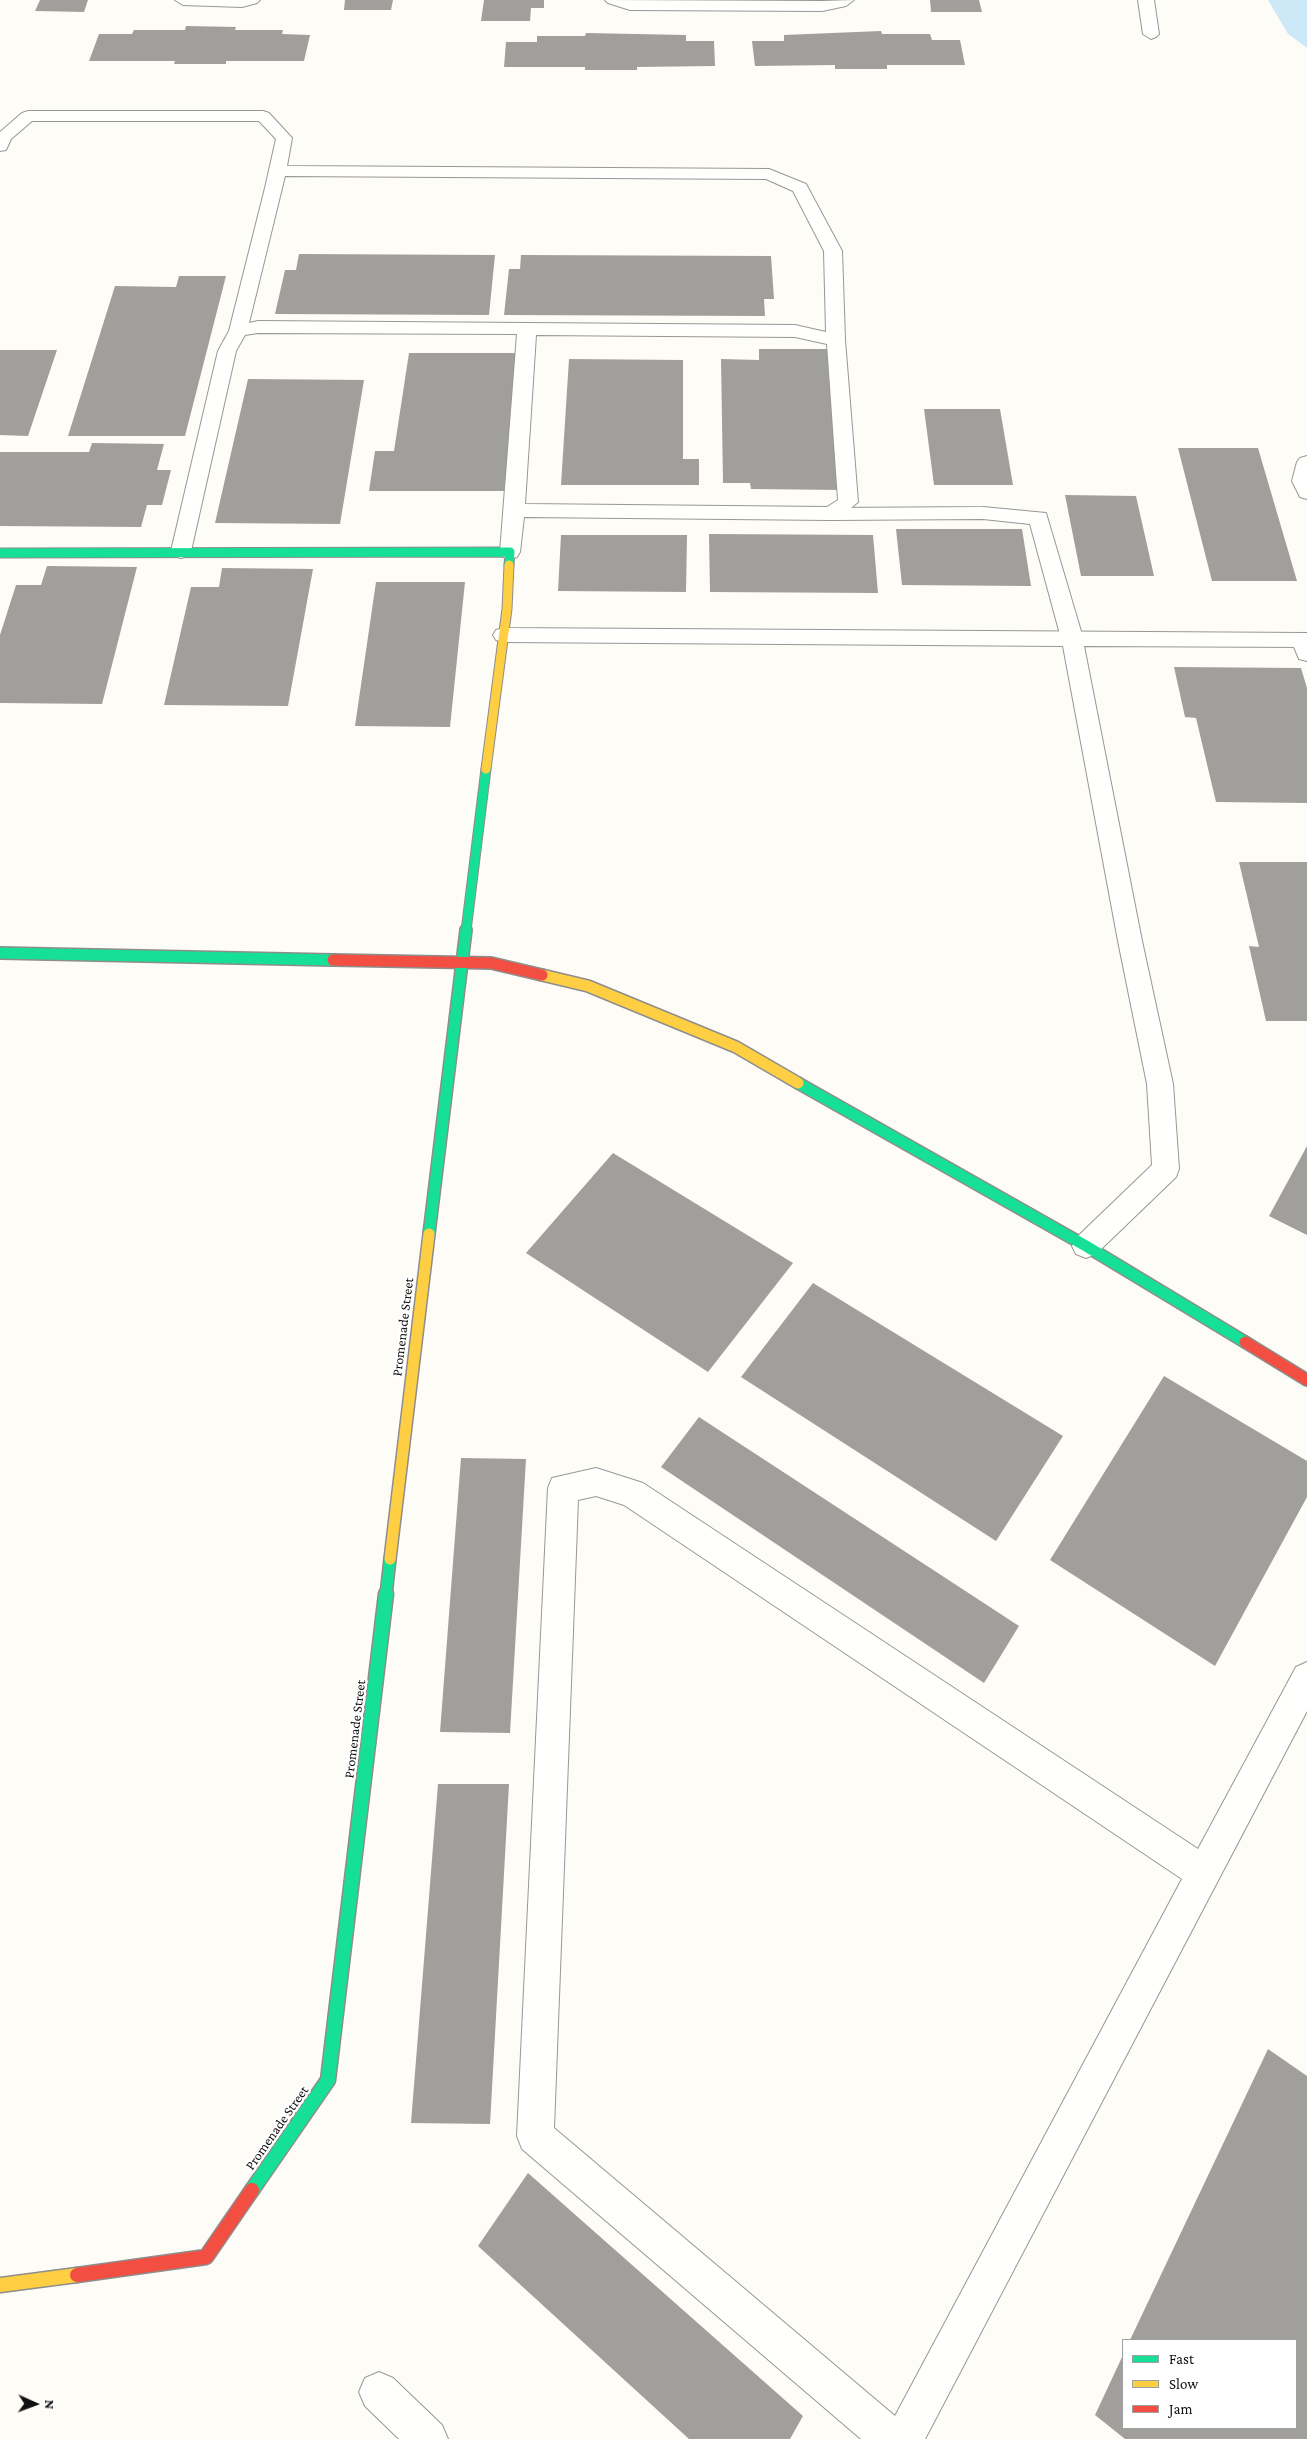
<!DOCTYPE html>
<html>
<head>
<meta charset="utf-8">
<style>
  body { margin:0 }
  #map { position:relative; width:1307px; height:2439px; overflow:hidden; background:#fdfcf7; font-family:"Crimson Pro",serif }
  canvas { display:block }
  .legend { position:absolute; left:1122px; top:2339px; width:175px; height:90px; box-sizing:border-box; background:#fff; border:1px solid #a0a0a0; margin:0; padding:6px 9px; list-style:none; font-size:15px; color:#111 }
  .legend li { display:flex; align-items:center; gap:10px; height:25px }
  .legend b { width:25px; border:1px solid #a0a0a0 }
  .north { position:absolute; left:10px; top:2379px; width:50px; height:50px; -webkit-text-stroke:4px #fff; paint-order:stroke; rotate:92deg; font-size:14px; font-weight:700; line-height:20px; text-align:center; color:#111 }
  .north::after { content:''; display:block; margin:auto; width:18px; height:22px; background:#111; clip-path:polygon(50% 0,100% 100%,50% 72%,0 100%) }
</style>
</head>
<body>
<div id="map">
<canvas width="1307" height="2439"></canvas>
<ul class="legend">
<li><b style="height:6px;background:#16e098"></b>Fast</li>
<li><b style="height:6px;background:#ffcf43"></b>Slow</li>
<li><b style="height:6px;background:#f24e42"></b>Jam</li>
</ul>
<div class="north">N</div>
</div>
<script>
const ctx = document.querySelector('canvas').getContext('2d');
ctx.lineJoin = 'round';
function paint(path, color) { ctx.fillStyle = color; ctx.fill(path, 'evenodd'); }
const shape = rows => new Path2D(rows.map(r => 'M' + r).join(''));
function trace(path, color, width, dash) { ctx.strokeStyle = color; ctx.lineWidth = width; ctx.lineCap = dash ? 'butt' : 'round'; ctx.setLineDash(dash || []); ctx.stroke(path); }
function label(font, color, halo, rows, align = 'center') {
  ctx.font = font + ' "Crimson Pro",serif'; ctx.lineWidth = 5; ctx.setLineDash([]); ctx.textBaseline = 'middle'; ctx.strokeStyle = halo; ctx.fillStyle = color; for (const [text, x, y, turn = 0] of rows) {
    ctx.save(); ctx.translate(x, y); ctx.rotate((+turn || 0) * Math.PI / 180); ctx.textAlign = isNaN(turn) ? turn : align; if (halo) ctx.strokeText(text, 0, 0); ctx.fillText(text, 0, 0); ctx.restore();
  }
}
paint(shape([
  [1268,0,1307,0,1307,48,1288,34]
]), '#cde8f7');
paint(shape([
  [40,0,88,0,84,12,35,11],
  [345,0,393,0,391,10,344,10],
  [484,0,544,0,544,8,531,8,530,21,481,21],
  [930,0,979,0,982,12,931,12],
  [186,26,236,27,235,30,283,30,282,34,310,35,304,61,226,61,226,64,174,64,175,61,89,61,99,34,132,34,134,30,185,30],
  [881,31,882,34,930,34,932,40,960,40,965,65,887,65,887,69,835,69,835,65,755,66,752,41,784,41,784,35],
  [586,33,686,35,686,41,714,41,715,66,637,67,637,70,585,70,585,67,504,67,506,42,537,42,537,36,585,36],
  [299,254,495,255,489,315,275,314,285,270,296,270],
  [521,255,771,256,774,299,764,299,765,316,504,315,509,269,520,269],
  [179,276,226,276,185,436,68,436,115,286,176,287],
  [759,349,832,349,843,490,751,489,750,483,723,483,721,359,759,360],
  [0,350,57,350,28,436,0,435],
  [409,353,522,353,510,491,369,491,375,451,394,451],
  [569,359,683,360,683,459,699,459,699,485,561,485],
  [248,379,364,380,340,524,215,523],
  [924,409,1000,409,1013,485,934,485],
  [92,443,164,444,157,470,171,470,162,505,147,505,141,527,0,526,0,452,89,452],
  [1178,448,1258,448,1297,581,1212,581],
  [1065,495,1136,496,1154,576,1081,576],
  [896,529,1022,529,1031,586,902,585],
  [709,534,873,535,878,593,710,592],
  [561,535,687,535,686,592,558,591],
  [47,566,137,567,102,704,0,703,0,635,16,585,41,585],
  [222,568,313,569,288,706,164,705,191,587,219,587],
  [376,582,465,582,450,727,355,726],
  [1174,667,1301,668,1307,688,1307,803,1216,802,1196,718,1185,717],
  [1239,862,1307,862,1307,1021,1266,1021,1249,946,1259,947],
  [1307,1146,1307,1235,1269,1216],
  [613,1153,793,1263,708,1372,526,1253],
  [813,1283,1063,1436,996,1541,741,1377],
  [1164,1376,1307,1461,1307,1497,1215,1666,1050,1560],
  [699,1417,1019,1626,984,1683,661,1467],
  [461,1458,526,1459,510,1733,440,1732],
  [438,1784,509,1784,490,2124,411,2123],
  [1268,2049,1307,2076,1307,2439,1125,2439,1095,2415,1123,2355,1123,2428,1296,2428,1296,2340,1130,2340],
  [528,2173,803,2416,790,2439,689,2439,478,2246]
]), '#a19f9c');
const lane = shape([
  [1138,0,1154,0,1159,34,1156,37,1151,39,1143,34,1138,0],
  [983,507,1046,513,1083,638,1080,643,1072,645,1064,643,1061,638,1030,524,983,519,831,520,824,519,821,514,824,509,831,508,983,507],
  [1302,633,1307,634,1307,661,1299,659,1291,640,1294,635,1302,633],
  [596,1468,643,1483,1198,1849,1296,1667,1307,1662,1307,1711,925,2439,861,2439,522,2149,517,2136,548,1488,552,1478,596,1468],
  [596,1496,624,1505,1182,1879,895,2416,554,2128,578,1500,596,1496]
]);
const street = shape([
  [175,0,260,0,257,3,242,7,183,5,175,0],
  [605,0,822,1,854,0,846,6,822,11,630,10,608,3,605,0],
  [28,111,263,111,269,113,292,138,287,166,769,169,806,184,842,251,845,340,858,502,838,519,831,520,524,517,520,552,517,557,510,559,503,557,500,552,517,334,258,333,245,335,236,351,191,551,188,556,181,558,174,556,171,551,218,351,229,331,265,188,276,139,259,121,32,121,11,139,6,150,0,151,0,132,22,113,28,111],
  [285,176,766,179,793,191,824,251,826,332,795,325,258,321,249,323,285,176],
  [536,335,795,337,827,344,838,500,827,507,525,504,536,335],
  [1307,456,1307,499,1300,497,1292,481,1297,462,1300,458,1307,456],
  [504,628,1307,633,1307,647,1084,646,1142,941,1173,1084,1179,1169,1176,1177,1096,1254,1086,1258,1076,1254,1072,1246,1076,1238,1152,1165,1147,1084,1118,941,1063,646,504,642,496,640,493,635,496,630,504,628],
  [379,2372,393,2378,442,2425,448,2439,399,2439,365,2406,359,2392,365,2378,379,2372]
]);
const fastFar2 = shape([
  [0,553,510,552,509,565],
  [466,931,486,769]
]);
const fastFar1 = shape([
  [0,953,333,960],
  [798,1083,1086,1246,1245,1342],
  [429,1234,466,930],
  [386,1595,390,1559]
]);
const fast = shape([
  [252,2190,328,2080,386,1594]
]);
const slowFar2 = shape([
  [486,769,507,609,509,565]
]);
const slowFar1 = shape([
  [542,975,588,986,736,1047,798,1083],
  [390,1559,429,1234]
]);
const slow = shape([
  [0,2285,77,2275]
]);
const jamFar1 = shape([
  [333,960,491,963,542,975],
  [1245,1342,1307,1380]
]);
const jam = shape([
  [77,2275,206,2257,252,2190]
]);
trace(lane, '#979795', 2);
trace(street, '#979795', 2);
trace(fastFar2, '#8e8d8b', 11);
trace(fastFar1, '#8e8d8b', 14);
trace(fast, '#8e8d8b', 17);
trace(slowFar2, '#8e8d8b', 11);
trace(slowFar1, '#8e8d8b', 14);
trace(slow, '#8e8d8b', 17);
trace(jamFar1, '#8e8d8b', 14);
trace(jam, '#8e8d8b', 17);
paint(lane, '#fffffe');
paint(street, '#fffffe');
trace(fastFar2, '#16e098', 9);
trace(fastFar1, '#16e098', 11);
trace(fast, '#16e098', 14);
trace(slowFar2, '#ffcf43', 9);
trace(slowFar1, '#ffcf43', 11);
trace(slow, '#ffcf43', 14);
trace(jamFar1, '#f24e42', 11);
trace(jam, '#f24e42', 14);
label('14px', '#111', '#fff', [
  ["Promenade Street",403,1327,-83],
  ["Promenade Street",355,1729,-83],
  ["Promenade Street",277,2128,-55]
]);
</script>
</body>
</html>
